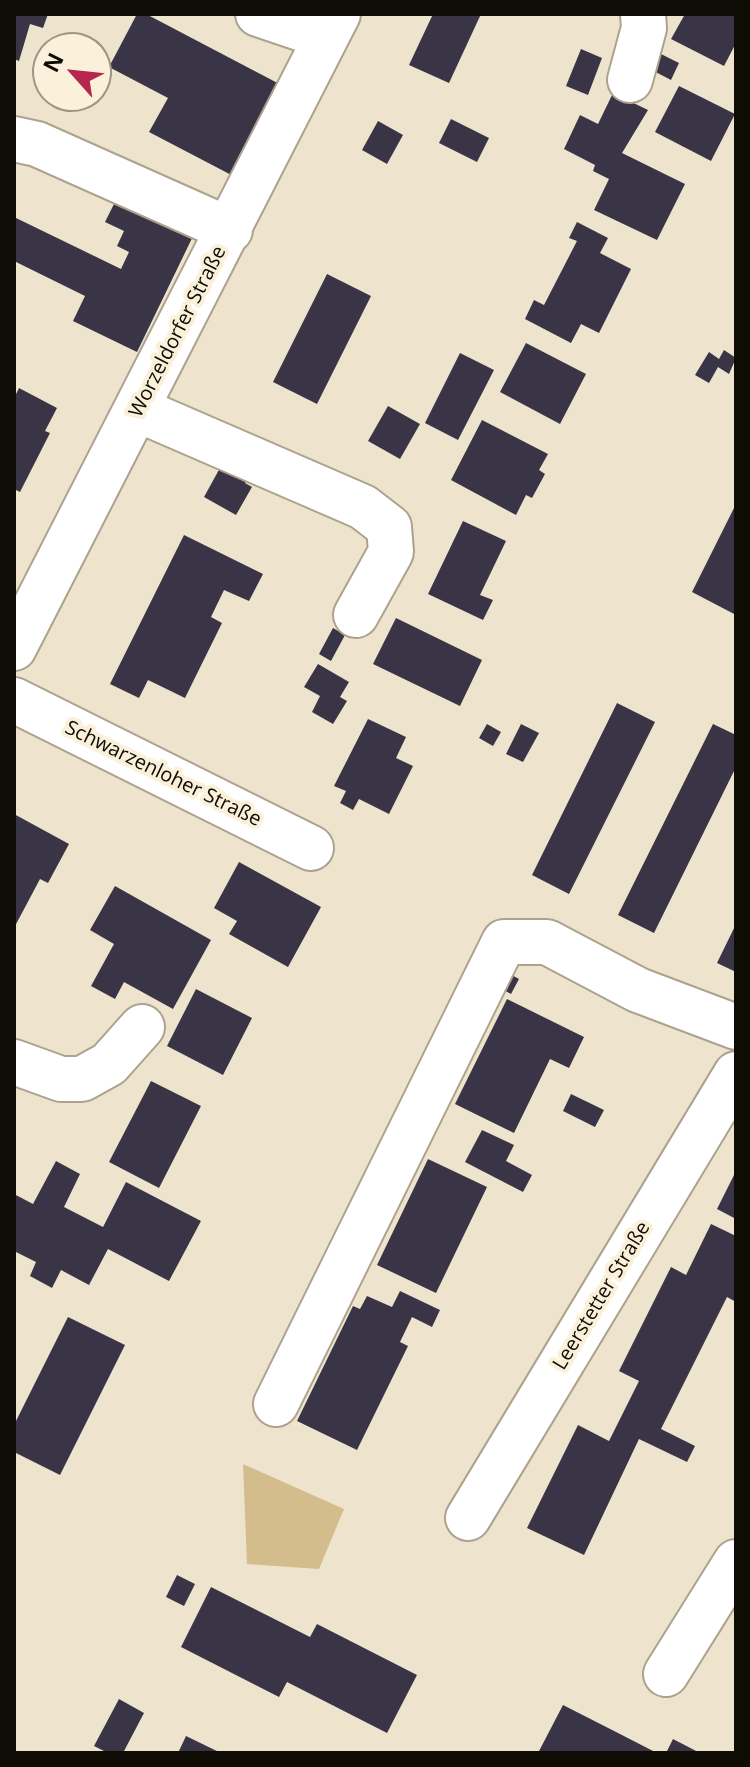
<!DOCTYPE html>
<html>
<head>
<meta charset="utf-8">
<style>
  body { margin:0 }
  #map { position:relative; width:750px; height:1767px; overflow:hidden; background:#eee4ce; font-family:"Open Sans",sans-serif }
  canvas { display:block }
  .frame { position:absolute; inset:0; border:16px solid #0f0b05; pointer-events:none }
  .north { position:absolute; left:32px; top:32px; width:80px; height:80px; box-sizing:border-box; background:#fbf1db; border:2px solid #9d9585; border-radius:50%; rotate:297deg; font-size:22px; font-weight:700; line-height:32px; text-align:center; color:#0f0b05 }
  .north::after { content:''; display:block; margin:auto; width:28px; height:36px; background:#b7264e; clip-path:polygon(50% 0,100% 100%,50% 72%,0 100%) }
</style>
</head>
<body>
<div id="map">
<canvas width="750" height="1767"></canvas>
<div class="frame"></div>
<div class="north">N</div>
</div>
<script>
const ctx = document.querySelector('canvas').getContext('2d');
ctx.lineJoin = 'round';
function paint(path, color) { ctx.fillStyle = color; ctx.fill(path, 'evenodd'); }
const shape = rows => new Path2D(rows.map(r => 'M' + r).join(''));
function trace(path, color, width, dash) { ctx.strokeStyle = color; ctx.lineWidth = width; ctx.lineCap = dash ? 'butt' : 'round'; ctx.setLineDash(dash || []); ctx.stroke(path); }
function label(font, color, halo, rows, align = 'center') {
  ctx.font = font + ' "Open Sans",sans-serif'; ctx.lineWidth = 8; ctx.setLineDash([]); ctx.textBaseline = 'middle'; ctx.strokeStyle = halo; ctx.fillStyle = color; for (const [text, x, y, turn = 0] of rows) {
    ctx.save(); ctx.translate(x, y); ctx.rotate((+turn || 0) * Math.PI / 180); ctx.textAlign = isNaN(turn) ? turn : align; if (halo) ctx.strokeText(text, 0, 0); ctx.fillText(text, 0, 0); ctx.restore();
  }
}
paint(shape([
  [243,1464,344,1509,319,1569,247,1564]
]), '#d4bd8c');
paint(shape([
  [14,14,48,14,43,28,30,24,19,61,14,59],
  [137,14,146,14,287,88,239,179,149,132,168,98,109,67],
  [433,14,481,14,449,83,409,65],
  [685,14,736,14,736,43,724,66,671,39],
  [581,49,602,58,588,95,566,86],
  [655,51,679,63,671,80,646,67],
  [679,86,735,114,711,161,655,132],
  [613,93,648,110,622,153,685,184,657,240,594,210,609,179,593,171,595,165,564,149,580,115,598,124],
  [451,119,489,138,477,162,439,143],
  [378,121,403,135,387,164,362,150],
  [115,202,137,213,142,204,196,230,137,352,73,321,85,296,14,261,14,217,121,269,129,252,117,246,124,231,105,222],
  [577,222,608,238,600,253,631,269,599,333,581,324,571,343,525,319,534,300,544,305,577,241,569,238],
  [327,274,371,296,317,404,273,382],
  [526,343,586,374,560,424,500,392],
  [724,350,736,358,729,374,718,367,709,383,695,375,709,352,719,359],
  [460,353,494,370,458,440,425,423],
  [19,388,57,408,45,431,50,433,20,492,14,489,14,398],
  [388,406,420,424,400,459,368,441],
  [482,420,548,454,539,470,545,474,532,498,526,495,516,515,451,480],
  [226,457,251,471,245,483,252,487,236,515,204,497],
  [736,504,736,615,692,592],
  [463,521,506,541,480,595,493,600,483,620,428,594],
  [184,535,263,574,249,601,224,590,211,617,222,623,185,698,148,680,139,698,110,684],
  [396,618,482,660,460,706,373,664],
  [333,628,345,635,331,661,319,654],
  [318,664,349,682,340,697,347,701,333,724,312,712,320,696,304,687],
  [617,703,655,722,569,894,532,875],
  [368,719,406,737,396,758,413,766,389,814,359,799,353,810,340,803,346,791,334,786],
  [487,724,501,732,493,746,479,738],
  [521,724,539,733,523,762,506,754],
  [713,724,736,735,736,767,654,933,618,915],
  [14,814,69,844,48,883,40,879,14,928],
  [239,862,321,907,288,967,229,934,237,921,214,908],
  [115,886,211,940,173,1009,124,982,115,999,91,986,114,944,90,930],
  [736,924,736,972,717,963],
  [506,972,519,979,511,994,498,987],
  [196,989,252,1018,223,1075,167,1046],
  [507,999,584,1037,569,1068,550,1059,514,1133,455,1104],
  [151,1081,201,1106,159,1188,109,1162],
  [571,1094,604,1110,595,1127,563,1111],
  [482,1130,514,1145,506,1161,532,1175,523,1192,465,1162],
  [428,1159,487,1187,436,1293,377,1265],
  [56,1161,80,1174,64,1207,103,1227,126,1182,201,1221,169,1281,108,1249,89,1285,61,1270,52,1288,30,1276,36,1262,14,1251,14,1194,33,1204],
  [736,1171,736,1219,717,1209],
  [711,1224,736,1236,736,1302,727,1297,661,1429,695,1446,687,1462,639,1439,584,1555,527,1528,578,1425,609,1441,639,1381,619,1371,671,1267,686,1275],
  [400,1291,440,1310,432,1327,412,1317,400,1342,408,1346,357,1450,297,1421,353,1306,360,1309,367,1296,392,1307],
  [68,1317,125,1345,60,1475,14,1452,14,1425],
  [177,1575,195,1584,184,1606,166,1597],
  [211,1587,310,1637,317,1624,417,1675,387,1733,287,1682,279,1697,181,1647],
  [119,1699,144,1713,123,1753,108,1753,94,1746],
  [563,1705,618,1733,657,1753,538,1753],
  [186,1736,221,1753,178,1753],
  [673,1739,700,1753,666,1753]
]), '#393547');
const minor = shape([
  [258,14,326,37],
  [630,80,644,28,643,14],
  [14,139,37,144,230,230],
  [139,410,363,507,389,527,391,552,356,615],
  [14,648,338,14],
  [14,700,311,848],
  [14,1062,61,1079,82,1079,109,1064,142,1027],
  [276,1404,504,942,547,942,638,990,736,1027],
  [468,1518,736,1074],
  [666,1674,736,1562]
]);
trace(minor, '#aca28e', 48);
trace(minor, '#fff', 44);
label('20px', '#0f0b05', '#fbf1db', [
  ["Worzeldorfer Straße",178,332,-63],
  ["Schwarzenloher Straße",163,774,26],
  ["Leerstetter Straße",602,1296,-59]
]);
</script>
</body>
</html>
